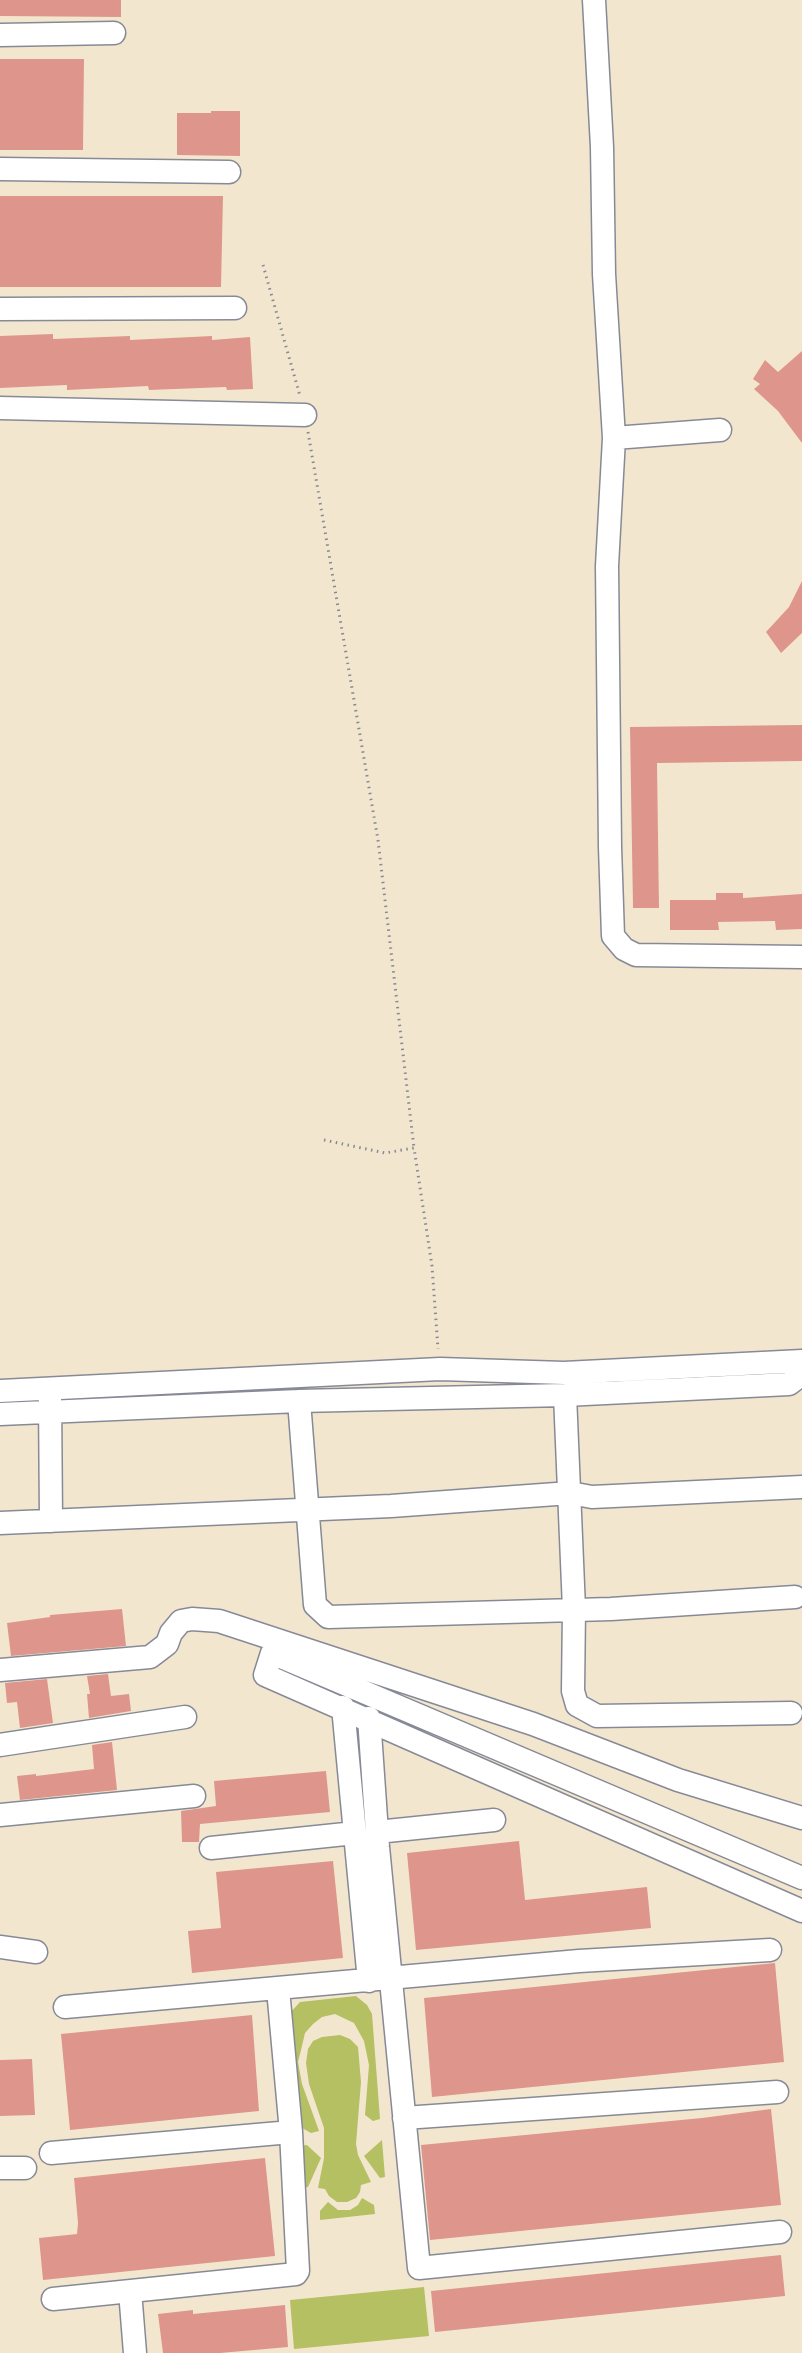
<!DOCTYPE html>
<html>
<head>
<meta charset="utf-8">
<style>
  body { margin:0 }
  canvas { display:block; background:#f3e6ce }
</style>
</head>
<body>
<canvas width="802" height="2353"></canvas>
<script>
const ctx = document.querySelector('canvas').getContext('2d');
ctx.lineJoin = 'round';
function paint(path, color) { ctx.fillStyle = color; ctx.fill(path, 'evenodd'); }
const shape = rows => new Path2D(rows.map(r => 'M' + r).join(''));
function trace(path, color, width, dash) { ctx.strokeStyle = color; ctx.lineWidth = width; ctx.lineCap = dash ? 'butt' : 'round'; ctx.setLineDash(dash || []); ctx.stroke(path); }
paint(shape([
  [356,1996,367,2005,372,2014,380,2119,373,2121,365,2115,369,2065,364,2041,354,2023,335,2014,322,2017,313,2024,305,2033,301,2050,298,2062,302,2084,319,2131,311,2133,295,2124,289,2014,300,2002],
  [340,2035,350,2039,358,2047,361,2082,356,2144,358,2155,371,2182,361,2185,360,2192,356,2198,347,2202,337,2202,329,2196,325,2189,318,2188,324,2158,324,2128,309,2084,306,2063,308,2049,313,2041,322,2037],
  [382,2140,385,2177,380,2178,364,2156],
  [307,2145,321,2158,308,2187,301,2188,297,2146],
  [362,2198,374,2205,375,2214,320,2220,320,2211,328,2202,338,2210,350,2210,358,2205],
  [424,2287,429,2336,294,2349,290,2300]
]), '#b4c062');
paint(shape([
  [0,0,121,0,121,17,0,16],
  [0,59,84,59,83,150,0,150],
  [211,111,240,111,240,156,177,155,177,113,211,113],
  [0,196,223,196,221,287,0,287],
  [53,334,53,339,130,336,130,340,212,336,212,340,250,337,253,389,227,390,226,387,149,390,148,386,67,390,67,385,0,388,0,336],
  [802,351,802,443,778,411,754,389,760,384,753,379,765,360,778,372],
  [802,581,802,633,781,653,766,632,789,607],
  [802,725,802,761,657,763,659,908,633,908,630,727],
  [716,893,743,893,743,898,802,894,802,929,776,930,775,921,718,922,719,930,670,930,670,900,716,900],
  [122,1609,126,1646,11,1656,7,1623,50,1617,50,1615],
  [108,1674,111,1696,129,1694,131,1711,89,1718,87,1694,90,1694,87,1676],
  [47,1679,53,1723,20,1728,17,1702,7,1703,5,1683],
  [112,1742,117,1790,20,1800,17,1776,36,1774,36,1776,94,1769,92,1745],
  [326,1771,330,1812,200,1824,199,1842,182,1842,181,1811,216,1806,214,1781],
  [519,1841,525,1900,647,1887,651,1928,416,1950,407,1853],
  [333,1861,343,1958,192,1973,188,1931,221,1928,216,1872],
  [775,1963,784,2062,432,2097,424,1998],
  [252,2015,259,2111,70,2130,61,2034],
  [32,2059,35,2115,0,2116,0,2060],
  [771,2109,781,2205,430,2240,421,2145,702,2118],
  [265,2158,275,2256,43,2280,39,2238,77,2234,78,2223,74,2178],
  [781,2255,785,2296,435,2332,431,2291],
  [285,2305,288,2347,220,2353,163,2353,158,2314,193,2310,193,2314]
]), '#de968c');
const minor = shape([
  [594,0,602,147,604,274,614,438],
  [0,35,114,33],
  [0,169,229,172],
  [0,309,235,308],
  [0,408,305,415],
  [720,430,614,438,607,566,610,847,613,936,624,949,636,955,802,957],
  [0,1391,440,1369,564,1373,802,1361],
  [565,1395,574,1609,573,1691,577,1705,597,1716,791,1713],
  [50,1397,51,1521],
  [299,1401,315,1605,328,1617,611,1609,795,1597],
  [0,1414,299,1401,565,1395,789,1384,802,1374],
  [0,1523,391,1506,570,1493,592,1497,802,1487],
  [0,1670,150,1657,167,1644,171,1633,181,1621,192,1619,219,1621,533,1724,678,1780,802,1818],
  [343,1707,369,1981],
  [369,1718,378,1847,419,2268,780,2232],
  [0,1745,185,1717],
  [0,1815,194,1796],
  [377,1832,494,1820],
  [211,1848,355,1833],
  [802,1878,272,1653,265,1675,802,1911],
  [0,1947,36,1952],
  [65,2007,579,1961,770,1950],
  [404,2118,777,2092],
  [51,2153,291,2132],
  [0,2168,25,2168],
  [130,2291,135,2353],
  [53,2299,296,2274,298,2271,291,2132,278,1989]
]);
trace(minor, '#878a96', 25);
trace(shape([
  [263,265,300,396],
  [308,432,378,840,414,1148],
  [324,1140,385,1153,414,1148,432,1266,438,1349]
]), '#878a96', 3, [1.5, 4.5]);
trace(minor, '#fff', 22);
</script>
</body>
</html>
